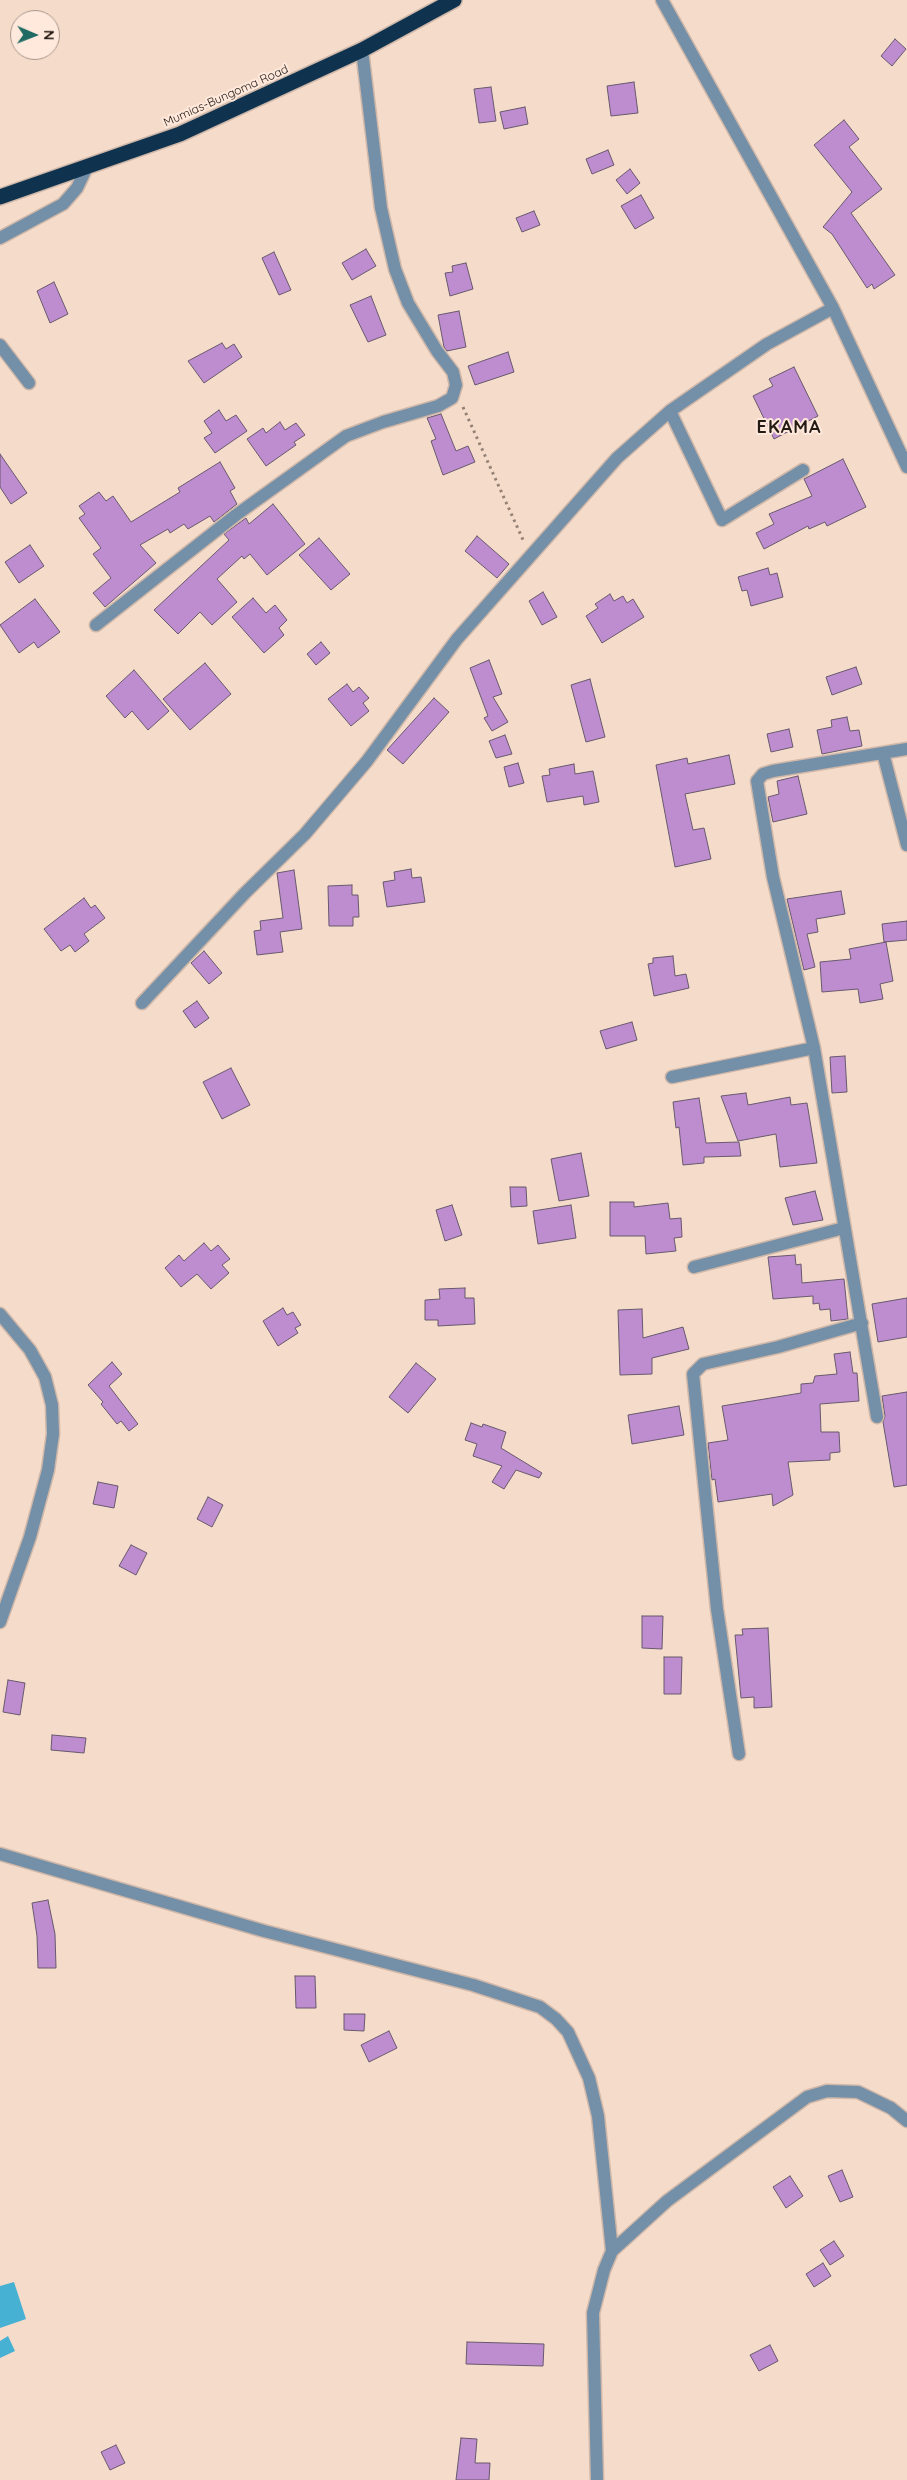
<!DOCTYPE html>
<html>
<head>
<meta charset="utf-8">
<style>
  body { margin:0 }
  #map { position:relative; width:907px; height:2480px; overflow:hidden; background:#f5dbca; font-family:Quicksand,sans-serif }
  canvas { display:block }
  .north { position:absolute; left:10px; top:10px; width:50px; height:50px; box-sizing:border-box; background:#ffe9dc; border:1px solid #a7978c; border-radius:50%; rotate:91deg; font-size:14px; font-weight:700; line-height:20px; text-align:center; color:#241b15 }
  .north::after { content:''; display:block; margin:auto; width:18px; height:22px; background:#206a64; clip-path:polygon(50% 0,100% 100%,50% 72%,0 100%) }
</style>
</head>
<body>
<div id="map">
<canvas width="907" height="2480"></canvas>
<div class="north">N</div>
</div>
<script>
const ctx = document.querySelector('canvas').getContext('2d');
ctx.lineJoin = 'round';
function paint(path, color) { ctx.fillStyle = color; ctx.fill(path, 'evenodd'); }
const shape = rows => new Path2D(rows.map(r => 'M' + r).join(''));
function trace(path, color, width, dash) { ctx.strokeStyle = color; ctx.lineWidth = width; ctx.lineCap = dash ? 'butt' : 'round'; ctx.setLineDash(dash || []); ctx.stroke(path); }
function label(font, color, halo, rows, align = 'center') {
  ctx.font = font + ' Quicksand,sans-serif'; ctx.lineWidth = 4; ctx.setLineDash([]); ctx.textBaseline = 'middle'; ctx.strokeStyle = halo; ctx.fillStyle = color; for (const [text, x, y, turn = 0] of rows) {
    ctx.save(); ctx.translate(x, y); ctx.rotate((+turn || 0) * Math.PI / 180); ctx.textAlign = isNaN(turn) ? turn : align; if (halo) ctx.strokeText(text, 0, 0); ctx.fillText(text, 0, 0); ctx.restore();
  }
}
paint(shape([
  [14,2282,26,2319,0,2328,0,2286],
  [8,2336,15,2351,0,2358,0,2341]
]), '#47b1d3');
const building = shape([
  [895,39,906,49,892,66,881,56,895,39],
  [634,82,638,113,611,116,607,86,634,82],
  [491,87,496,121,479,123,474,89,491,87],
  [525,107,528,124,504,129,500,112,525,107],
  [844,120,859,139,849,147,882,189,851,213,895,275,874,289,872,284,867,288,832,234,823,227,852,192,814,145,844,120],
  [608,150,614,165,592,174,586,159,608,150],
  [630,169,640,183,627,194,616,180,630,169],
  [641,195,654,218,635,229,621,206,641,195],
  [534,211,540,225,522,232,516,218,534,211],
  [366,249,376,266,352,280,342,263,366,249],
  [274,252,291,290,279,295,262,258,274,252],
  [466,263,473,289,450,296,445,273,453,272,452,266,466,263],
  [54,282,68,314,50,323,37,291,54,282],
  [371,296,386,335,368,342,350,305,371,296],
  [459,311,466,347,447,351,444,347,438,315,459,311],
  [222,343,226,349,234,344,242,357,204,383,188,361,222,343],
  [508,352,514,372,475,385,468,366,508,352],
  [794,367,818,416,774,439,753,396,773,386,769,379,794,367],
  [219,410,226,421,236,415,247,431,215,453,204,438,212,433,204,421,219,410],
  [441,414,456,451,468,446,475,462,443,475,431,441,436,439,427,418,441,414],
  [280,422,285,430,296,423,305,435,294,442,296,445,266,466,247,439,263,428,266,433,280,422],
  [0,454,27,493,11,504,0,487,0,454],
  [843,459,866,507,827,526,825,522,809,529,808,526,764,549,756,533,774,524,769,514,812,496,804,479,843,459],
  [220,462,235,488,230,491,237,504,214,522,210,516,188,529,184,524,170,533,168,529,140,545,156,563,105,607,93,593,111,578,93,554,101,548,79,518,85,514,79,506,99,492,106,501,113,496,131,522,180,492,178,488,220,462],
  [273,504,305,544,267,575,250,554,244,559,242,556,217,579,237,602,212,625,200,612,178,634,154,610,229,540,224,534,246,518,249,524,273,504],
  [477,536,509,564,497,578,465,551,477,536],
  [319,538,350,574,331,590,299,555,319,538],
  [30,545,44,566,19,583,5,562,30,545],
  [768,568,770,575,777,573,783,597,751,606,747,590,742,591,738,577,768,568],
  [543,592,557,617,542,625,529,601,543,592],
  [610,594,614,601,623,596,627,603,633,599,644,617,602,643,586,616,598,608,595,604,610,594],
  [253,598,266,613,275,605,287,620,279,628,284,635,264,653,232,617,253,598],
  [35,599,60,632,38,648,34,642,19,653,0,625,35,599],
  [321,642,330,653,316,665,307,654,321,642],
  [489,660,502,694,493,697,508,722,492,731,484,718,488,716,470,668,489,660],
  [205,663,231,694,190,730,163,699,205,663],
  [856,667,862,684,832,695,826,677,856,667],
  [134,670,169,711,148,730,132,711,125,718,106,696,134,670],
  [590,679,605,737,586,742,571,685,590,679],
  [347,684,353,692,359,687,369,698,363,703,369,711,351,726,328,699,347,684],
  [434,698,449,712,403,764,387,750,434,698],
  [847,717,850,731,859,730,862,746,822,754,817,730,832,727,831,720,847,717],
  [789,729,793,747,771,752,767,734,789,729],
  [505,735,512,754,496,758,489,741,505,735],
  [729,755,735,784,685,794,693,830,704,828,711,859,675,867,656,765,687,758,688,764,729,755],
  [518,763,524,783,509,787,504,767,518,763],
  [574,764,575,774,593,771,599,802,584,805,583,796,547,802,542,776,550,775,549,769,574,764],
  [798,776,807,814,773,822,768,797,779,794,777,781,798,776],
  [411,869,412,878,421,877,425,902,387,907,383,882,395,880,394,872,411,869],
  [294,870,302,929,280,932,283,952,257,955,254,931,261,930,260,921,283,918,277,873,294,870],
  [352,885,352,895,358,895,359,917,353,917,353,926,329,926,328,886,352,885],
  [841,891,845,914,816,919,818,932,807,934,815,967,804,970,787,899,841,891],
  [84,898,91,908,95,905,105,918,84,934,89,941,75,952,70,945,61,951,44,929,84,898],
  [907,921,907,940,884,942,882,924,907,921],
  [886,942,893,981,880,984,883,999,860,1003,858,989,822,992,820,962,851,959,849,949,886,942],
  [204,951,222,973,209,984,191,963,204,951],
  [673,956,675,976,686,974,689,988,654,996,648,964,653,963,653,958,673,956],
  [197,1001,209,1018,195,1028,183,1011,197,1001],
  [632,1022,637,1040,606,1049,600,1031,632,1022],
  [845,1056,847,1092,832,1093,830,1057,845,1056],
  [231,1068,250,1105,222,1119,203,1082,231,1068],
  [746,1093,748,1105,790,1097,791,1105,807,1103,817,1163,780,1167,776,1134,738,1141,721,1096,746,1093],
  [699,1098,706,1143,739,1142,741,1156,704,1157,704,1163,683,1165,679,1127,676,1128,673,1102,699,1098],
  [581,1153,589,1196,559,1201,551,1159,581,1153],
  [510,1187,526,1187,527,1206,511,1207,510,1187],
  [815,1191,823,1220,793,1225,785,1198,815,1191],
  [610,1202,634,1202,634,1207,668,1203,670,1219,681,1218,682,1237,674,1238,676,1251,646,1254,645,1236,610,1236,610,1202],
  [452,1205,462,1235,445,1241,436,1210,452,1205],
  [571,1205,576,1238,538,1244,533,1211,571,1205],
  [204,1243,211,1251,218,1245,230,1259,222,1265,229,1273,211,1289,197,1274,181,1287,165,1268,179,1255,184,1261,204,1243],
  [795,1255,796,1265,801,1264,802,1283,844,1279,848,1319,831,1321,830,1309,820,1310,819,1303,813,1304,813,1296,773,1299,768,1257,795,1255],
  [465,1288,465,1298,474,1298,475,1324,438,1326,438,1320,425,1320,425,1300,440,1299,439,1289,465,1288],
  [907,1298,907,1337,878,1342,872,1304,907,1298],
  [283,1308,287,1315,293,1312,301,1325,295,1328,298,1333,278,1346,263,1321,283,1308],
  [642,1309,643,1338,683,1327,689,1349,652,1358,652,1374,620,1375,618,1310,642,1309],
  [850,1352,853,1373,857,1373,859,1401,820,1404,821,1432,839,1432,840,1452,830,1453,830,1460,788,1462,793,1495,773,1506,772,1494,718,1502,715,1479,712,1480,708,1443,728,1440,722,1406,801,1393,801,1384,813,1383,815,1376,837,1374,834,1354,850,1352],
  [112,1362,122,1374,109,1386,138,1424,129,1431,121,1421,117,1424,101,1404,103,1402,88,1385,112,1362],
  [416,1363,436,1379,408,1413,389,1397,416,1363],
  [907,1392,907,1485,894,1487,883,1422,885,1416,882,1396,907,1392],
  [679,1406,684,1435,632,1444,628,1415,679,1406],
  [471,1423,482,1427,483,1424,506,1432,501,1448,542,1473,539,1478,516,1470,504,1489,492,1482,502,1466,473,1456,477,1444,465,1440,471,1423],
  [98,1482,118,1486,114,1508,93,1504,98,1482],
  [208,1497,223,1505,212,1527,197,1519,208,1497],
  [131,1545,147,1553,136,1575,119,1566,131,1545],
  [642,1616,663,1616,662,1649,642,1648,642,1616],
  [768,1628,772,1707,754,1708,754,1697,741,1698,735,1635,743,1635,742,1629,768,1628],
  [664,1657,682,1657,681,1694,664,1694,664,1657],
  [8,1680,25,1683,20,1715,3,1712,8,1680],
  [52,1735,86,1738,84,1753,51,1750,52,1735],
  [48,1900,55,1934,56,1968,38,1968,37,1936,32,1903,48,1900],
  [295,1976,315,1976,316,2008,296,2008,295,1976],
  [344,2014,365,2014,364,2031,344,2030,344,2014],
  [389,2031,397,2048,369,2062,361,2045,389,2031],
  [842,2170,853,2197,840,2202,828,2176,842,2170],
  [790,2176,803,2196,786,2208,773,2187,790,2176],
  [834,2241,844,2256,830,2265,820,2250,834,2241],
  [823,2263,831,2276,814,2287,806,2274,823,2263],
  [467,2342,544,2344,543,2366,466,2364,467,2342],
  [770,2345,778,2361,759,2371,750,2355,770,2345],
  [461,2438,477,2439,475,2463,490,2463,489,2480,456,2480,461,2438],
  [116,2445,125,2463,110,2470,101,2452,116,2445]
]);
paint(building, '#bd8dcf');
trace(building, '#68596d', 1);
const street = shape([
  [662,0,833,308,907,467],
  [0,238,63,204,77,188,87,167],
  [0,345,29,383],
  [670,411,722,520,803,470],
  [96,625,236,515,346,436,383,422,438,406,452,398,456,385,453,372,437,351,408,303,395,269,381,208,362,50],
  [883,753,907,845],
  [142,1003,245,893,305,834,367,761,457,639,617,458,670,411,767,344,833,308],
  [672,1077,814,1048],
  [694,1267,844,1228],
  [0,1314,30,1350,45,1377,52,1405,53,1434,48,1470,30,1537,0,1622],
  [877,1417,814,1048,773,877,757,781,763,774,773,771,907,749],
  [739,1754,717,1609,693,1374,703,1364,778,1347,862,1323],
  [0,1854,264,1931,473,1985,540,2007,556,2019,568,2032,589,2078,598,2116,612,2251],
  [597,2480,593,2313,604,2270,612,2251,667,2201,807,2097,827,2091,858,2092,891,2108,907,2121]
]);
const highway = shape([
  [0,197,180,134,362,50,454,0]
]);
trace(street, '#cfb8a9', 15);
trace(highway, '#cfb8a9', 18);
trace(shape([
  [463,407,524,542]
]), '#948276', 3, [2.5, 4]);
trace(street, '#748fa8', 12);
trace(highway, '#0f334f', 15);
label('12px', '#241b15', '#ffe9dc', [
  ["Mumias-Bungoma Road",226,96,-24]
]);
ctx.letterSpacing = '1px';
label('bold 18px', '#241b15', '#ffe9dc', [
  ["EKAMA",789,428]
]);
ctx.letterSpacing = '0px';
</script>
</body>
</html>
